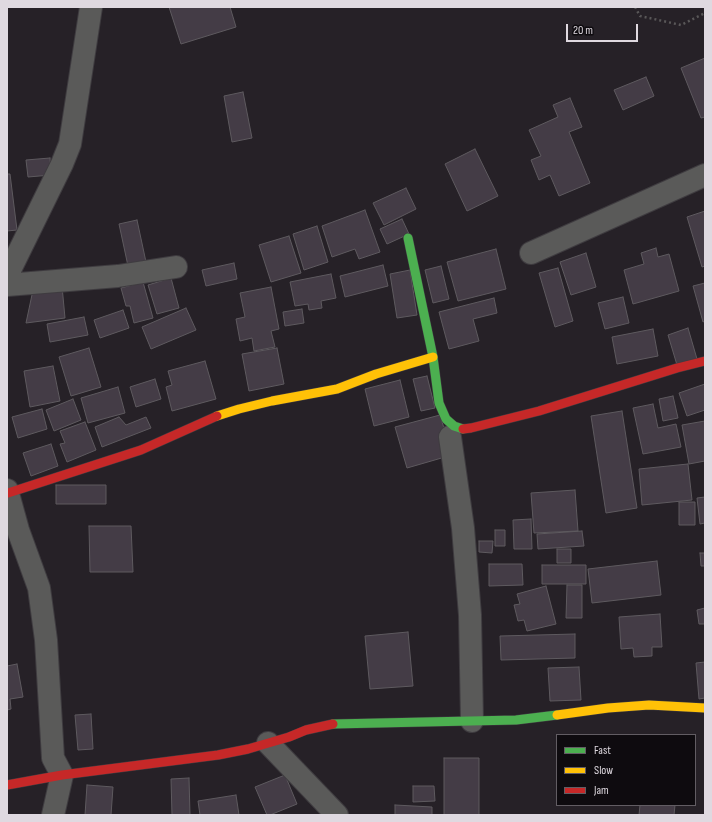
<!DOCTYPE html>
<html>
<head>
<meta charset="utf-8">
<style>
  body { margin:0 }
  #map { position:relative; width:712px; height:822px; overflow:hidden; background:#262127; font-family:"Sofia Sans Condensed",sans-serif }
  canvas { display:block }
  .frame { position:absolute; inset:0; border:8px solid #dfd9e0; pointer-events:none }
  .legend { position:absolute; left:556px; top:734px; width:140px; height:72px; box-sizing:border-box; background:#0e0b0f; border:1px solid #625d63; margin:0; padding:5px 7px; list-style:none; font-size:12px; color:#dfd9e0 }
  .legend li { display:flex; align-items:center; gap:8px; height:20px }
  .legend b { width:20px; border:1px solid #625d63 }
  .scale { position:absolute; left:566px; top:24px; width:72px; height:18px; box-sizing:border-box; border:2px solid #dfd9e0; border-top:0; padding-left:5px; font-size:12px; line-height:14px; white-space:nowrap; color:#dfd9e0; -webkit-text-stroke:3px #0e0b0f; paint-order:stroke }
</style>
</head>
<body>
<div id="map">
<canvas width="712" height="822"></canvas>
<div class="frame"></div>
<ul class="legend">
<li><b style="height:5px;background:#4caf50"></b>Fast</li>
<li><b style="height:5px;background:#ffc107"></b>Slow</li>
<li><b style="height:5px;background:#c62828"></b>Jam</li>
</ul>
<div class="scale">20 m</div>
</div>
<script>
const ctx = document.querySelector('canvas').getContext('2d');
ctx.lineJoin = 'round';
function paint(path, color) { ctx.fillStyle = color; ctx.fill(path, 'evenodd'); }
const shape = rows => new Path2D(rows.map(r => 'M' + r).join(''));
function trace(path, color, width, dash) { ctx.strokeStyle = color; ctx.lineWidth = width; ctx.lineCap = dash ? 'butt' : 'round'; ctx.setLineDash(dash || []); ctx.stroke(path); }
const building = shape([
  [169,7,230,7,236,27,181,44,169,7],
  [705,58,705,117,701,118,681,68,705,58],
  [646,77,654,96,623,110,614,90,646,77],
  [243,92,252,138,232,142,224,96,243,92],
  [570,98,582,127,569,132,590,183,559,196,550,175,539,180,531,160,541,156,529,130,558,117,553,105,570,98],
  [475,149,498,196,467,211,445,164,475,149],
  [50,158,51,175,28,177,26,160,50,158],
  [7,174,10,174,17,230,7,231,7,174],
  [406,188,416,209,384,225,373,203,406,188],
  [365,210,380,252,359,259,355,249,332,257,322,226,365,210],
  [705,211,705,266,702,267,687,217,705,211],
  [402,219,409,234,387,244,380,229,402,219],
  [137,220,146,262,128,266,119,224,137,220],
  [317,226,328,262,304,270,293,234,317,226],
  [289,236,301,273,271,282,259,245,289,236],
  [656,248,658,257,669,254,679,291,633,304,624,270,644,264,641,253,656,248],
  [496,249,506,289,458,301,447,262,496,249],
  [586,253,596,287,571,295,560,262,586,253],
  [234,263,237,279,206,286,202,270,234,263],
  [383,265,388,286,345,297,340,276,383,265],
  [441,266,449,299,433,303,425,270,441,266],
  [558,268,573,321,555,327,539,273,558,268],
  [410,270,417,315,397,318,390,274,410,270],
  [331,274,336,298,321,301,322,308,309,310,308,304,295,306,290,282,331,274],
  [171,278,179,308,157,314,148,285,171,278],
  [143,282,153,318,134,323,130,306,126,306,121,288,143,282],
  [705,283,705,321,703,322,693,286,705,283],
  [62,286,65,318,26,323,33,290,62,286],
  [271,287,279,329,271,331,275,347,254,351,252,338,240,341,236,319,245,317,240,293,271,287],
  [623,297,629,323,605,329,598,303,623,297],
  [494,298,497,313,473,319,479,341,449,349,439,312,494,298],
  [186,308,196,330,151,349,142,327,186,308],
  [302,309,304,323,285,326,283,312,302,309],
  [123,310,129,328,100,338,94,320,123,310],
  [84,317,88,335,50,342,47,324,84,317],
  [688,328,697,359,677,365,668,335,688,328],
  [653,329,658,356,617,364,612,337,653,329],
  [89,348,101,387,71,396,59,357,89,348],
  [277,348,284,384,249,391,242,354,277,348],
  [205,361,216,399,172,411,166,387,172,385,168,371,205,361],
  [53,366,60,401,30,407,24,371,53,366],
  [427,376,435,408,421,411,413,379,427,376],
  [155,379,161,399,136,407,130,387,155,379],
  [400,380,409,417,374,426,365,389,400,380],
  [705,384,705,410,687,416,679,393,705,384],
  [118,387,125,413,88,423,81,398,118,387],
  [673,396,678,418,663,421,659,399,673,396],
  [73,399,81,420,54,431,46,410,73,399],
  [653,404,658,428,676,424,681,447,643,454,633,408,653,404],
  [42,409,47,429,18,438,12,417,42,409],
  [622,411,637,508,606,513,591,416,622,411],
  [440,415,452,455,407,468,395,427,440,415],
  [119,417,126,425,146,417,151,428,102,447,95,427,119,417],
  [705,421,705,461,689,464,682,425,705,421],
  [85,422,96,450,67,462,60,444,65,443,60,431,85,422],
  [51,444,58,466,31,476,23,453,51,444],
  [688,464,692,500,642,505,639,469,688,464],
  [56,485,106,485,106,504,56,504,56,485],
  [575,490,578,531,534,533,531,493,575,490],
  [705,497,705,523,700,524,697,498,705,497],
  [679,502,695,502,695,525,679,525,679,502],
  [531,519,532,549,514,549,513,520,531,519],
  [89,526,131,526,133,572,90,572,89,526],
  [495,530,505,530,505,546,495,546,495,530],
  [582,531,584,546,538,549,537,534,582,531],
  [479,541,493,541,492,553,479,552,479,541],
  [557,549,571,549,571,563,557,563,557,549],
  [700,553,705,553,705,566,701,566,700,553],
  [657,561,661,595,592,603,588,569,657,561],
  [489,564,522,564,523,585,489,586,489,564],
  [542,565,586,565,586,584,542,584,542,565],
  [567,585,582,585,582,618,566,618,567,585],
  [546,586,556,624,527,631,524,620,518,621,514,605,520,604,517,594,546,586],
  [705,608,705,624,699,624,697,610,705,608],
  [660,614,662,647,652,647,652,656,634,657,633,648,621,649,619,617,660,614],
  [408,632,413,686,370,689,365,636,408,632],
  [575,634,575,658,501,660,500,636,575,634],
  [705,662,705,698,699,699,696,663,705,662],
  [17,664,23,697,10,699,11,709,7,710,7,666,17,664],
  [579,667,581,700,550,701,548,668,579,667],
  [91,714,93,749,78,750,75,715,91,714],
  [444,758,479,758,479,815,444,815,444,758],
  [285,775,297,804,270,815,267,815,255,787,285,775],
  [189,778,190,815,172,815,171,779,189,778],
  [87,785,113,787,111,815,85,815,87,785],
  [413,786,434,786,435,801,413,802,413,786],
  [236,795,239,815,200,815,198,801,236,795],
  [395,805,432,807,432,815,395,815,395,805],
  [640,805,675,805,674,815,639,815,640,805]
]);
paint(building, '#443c46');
trace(building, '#5e5a5f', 1);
const street = shape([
  [531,253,705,175],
  [7,276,62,164,70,144,91,7],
  [7,285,118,276,176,267],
  [450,437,463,528,470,615,472,721],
  [7,490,18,530,39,588,46,640,53,758,62,775,53,815],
  [268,743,337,815]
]);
const fast = shape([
  [408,238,433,357,439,403,446,419,454,426,463,429],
  [333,724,516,720,557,715]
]);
const slow = shape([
  [217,416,239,409,272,401,337,389,376,374,433,357],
  [557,715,608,708,649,705,705,708]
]);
const jam = shape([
  [463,429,471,428,539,411,677,368,705,361],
  [8,493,141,450,217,416],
  [7,785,62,775,218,755,248,749,289,737,306,730,333,724]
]);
trace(street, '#3f3c40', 24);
trace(fast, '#3f3c40', 10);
trace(slow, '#3f3c40', 10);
trace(jam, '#3f3c40', 10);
trace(shape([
  [635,7,640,16,681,25,705,13]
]), '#595758', 2.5, [2, 3]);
trace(street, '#5a5a59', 22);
trace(fast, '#4caf50', 9);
trace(slow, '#ffc107', 9);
trace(jam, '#c62828', 9);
</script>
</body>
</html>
